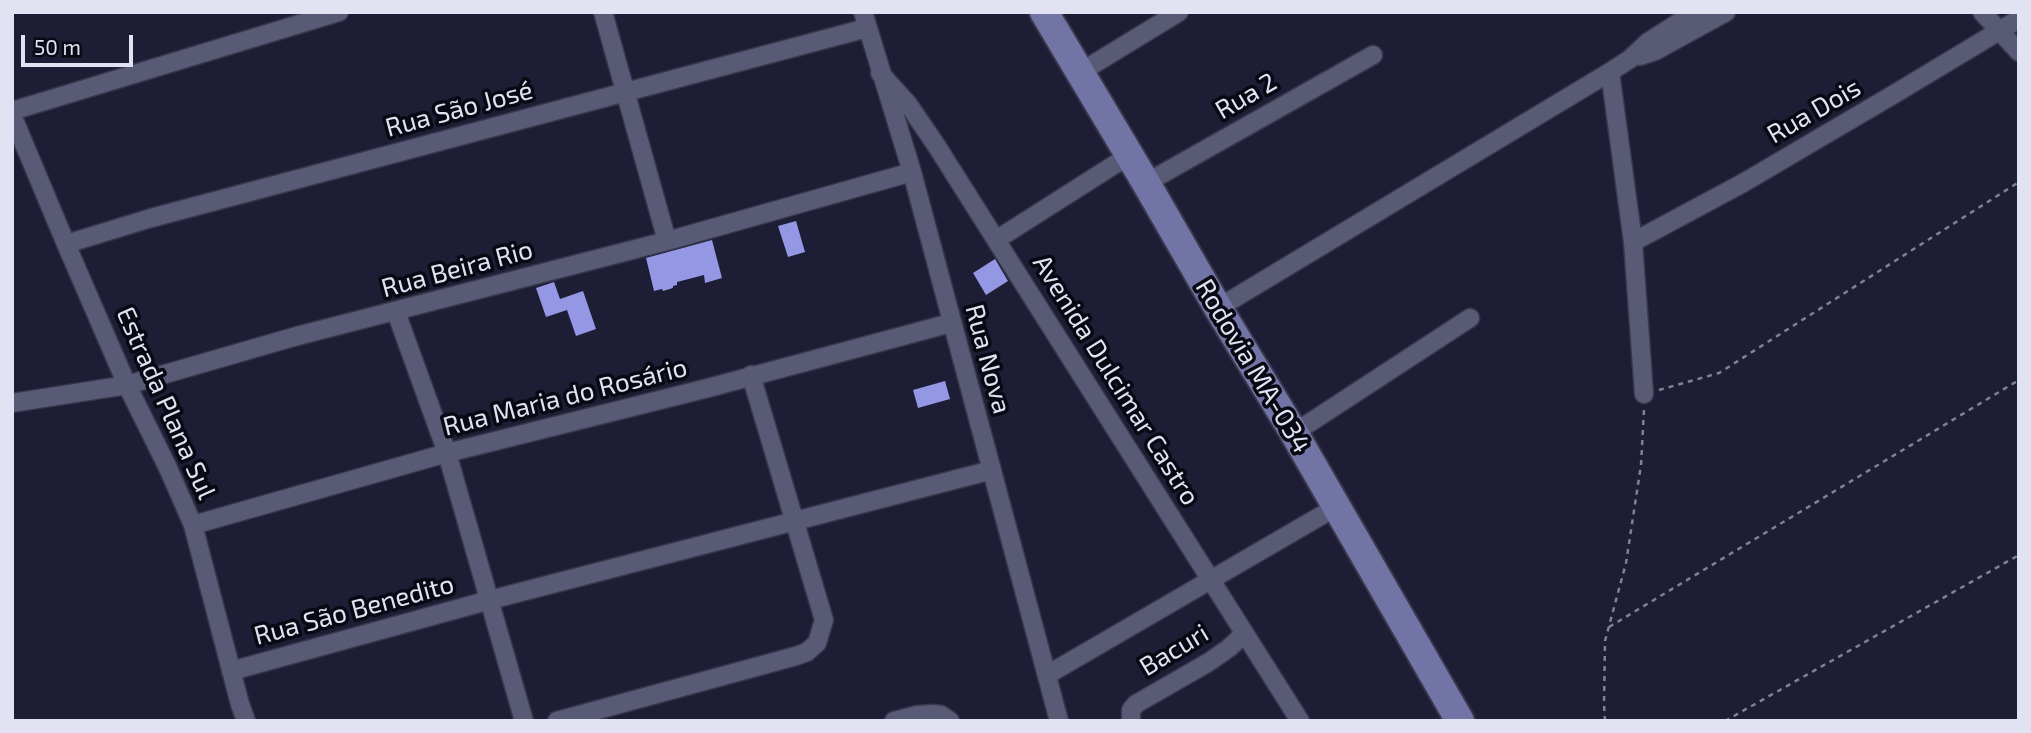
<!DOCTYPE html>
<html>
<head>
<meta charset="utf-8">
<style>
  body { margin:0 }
  #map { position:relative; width:2031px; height:733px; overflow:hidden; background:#1d1e35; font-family:"Exo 2",sans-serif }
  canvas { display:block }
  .frame { position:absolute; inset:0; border:14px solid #e1e3f3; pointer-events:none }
  .scale { position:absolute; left:21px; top:35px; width:112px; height:32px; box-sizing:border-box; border:4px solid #e1e3f3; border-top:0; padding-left:9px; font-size:21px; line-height:24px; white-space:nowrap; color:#e1e3f3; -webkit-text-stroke:5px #090913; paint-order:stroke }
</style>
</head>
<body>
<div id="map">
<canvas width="2031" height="733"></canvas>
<div class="frame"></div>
<div class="scale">50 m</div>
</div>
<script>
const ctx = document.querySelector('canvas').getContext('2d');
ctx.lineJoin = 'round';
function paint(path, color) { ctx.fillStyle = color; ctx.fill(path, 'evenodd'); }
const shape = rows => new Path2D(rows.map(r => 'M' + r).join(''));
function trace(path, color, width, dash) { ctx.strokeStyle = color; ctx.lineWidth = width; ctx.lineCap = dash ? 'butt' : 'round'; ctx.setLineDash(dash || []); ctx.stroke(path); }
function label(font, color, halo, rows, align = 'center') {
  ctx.font = font + ' "Exo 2",sans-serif'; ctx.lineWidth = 7; ctx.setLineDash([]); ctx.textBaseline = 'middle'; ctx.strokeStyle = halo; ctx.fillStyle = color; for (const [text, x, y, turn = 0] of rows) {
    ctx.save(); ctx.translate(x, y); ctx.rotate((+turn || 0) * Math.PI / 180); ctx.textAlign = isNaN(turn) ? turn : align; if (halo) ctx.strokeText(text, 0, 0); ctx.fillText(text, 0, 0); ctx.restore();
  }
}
paint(shape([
  [796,221,805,252,788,257,778,226],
  [712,240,722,278,705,283,704,275,677,282,677,285,673,286,673,288,663,291,662,289,654,291,646,258],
  [995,259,1008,281,986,295,973,273],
  [554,282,560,299,583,291,596,329,576,336,567,310,546,317,536,288],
  [945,381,950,399,918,408,913,390]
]), '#9397e4');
const street = shape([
  [603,12,667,241],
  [863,12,912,172,1059,721],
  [1982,12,2019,52],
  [1640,56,1655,51,1726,12],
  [1610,72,1633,242,1644,394],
  [880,73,908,104,936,145,1300,721],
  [1079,73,1179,12],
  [12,111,339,12],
  [12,115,66,244,127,385,168,468,193,525,240,704,246,721],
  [1146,183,1373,55],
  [996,240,1128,156],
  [1633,242,1743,183,1896,93,2019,19],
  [66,244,151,218,867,28],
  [1218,308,1610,72,1630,59,1648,42,1695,12],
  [396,312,447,453,524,721],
  [12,403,127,385,297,336,667,241,912,172],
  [1294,433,1470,318],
  [193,525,447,453,708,388,951,323],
  [231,671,490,600,992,470],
  [1047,675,1336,507],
  [557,721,796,656,807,652,817,643,824,620,751,375],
  [894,721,917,715,934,714,941,715,950,721],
  [1131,721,1131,710,1136,704,1209,662,1229,648,1244,634]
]);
const primary = shape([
  [1044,12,1146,183,1218,308,1294,433,1460,721]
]);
trace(street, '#38374b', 21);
trace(primary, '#38374b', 32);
trace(shape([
  [1659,390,1719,373,2019,182],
  [1609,627,2019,380],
  [1605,721,1604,704,1605,641,1626,563,1641,465,1644,410],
  [1725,721,2019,555]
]), '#7f8194', 2.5, [5, 5]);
trace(street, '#585a76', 18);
trace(primary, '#7274a6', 28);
label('26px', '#e1e3f3', '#090913', [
  ["Rua 2",1246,96,-30],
  ["Rua São José",459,109,-15],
  ["Rua Dois",1814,111,-30],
  ["Rua Beira Rio",457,269,-15],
  ["Rua Nova",988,359,75],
  ["Rodovia MA-034",1253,366,59],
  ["Avenida Dulcimar Castro",1116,380,58],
  ["Rua Maria do Rosário",565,397,-14],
  ["Estrada Plana Sul",166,403,66],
  ["Rua São Benedito",354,610,-15],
  ["Bacuri",1174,650,-31]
]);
</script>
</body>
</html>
